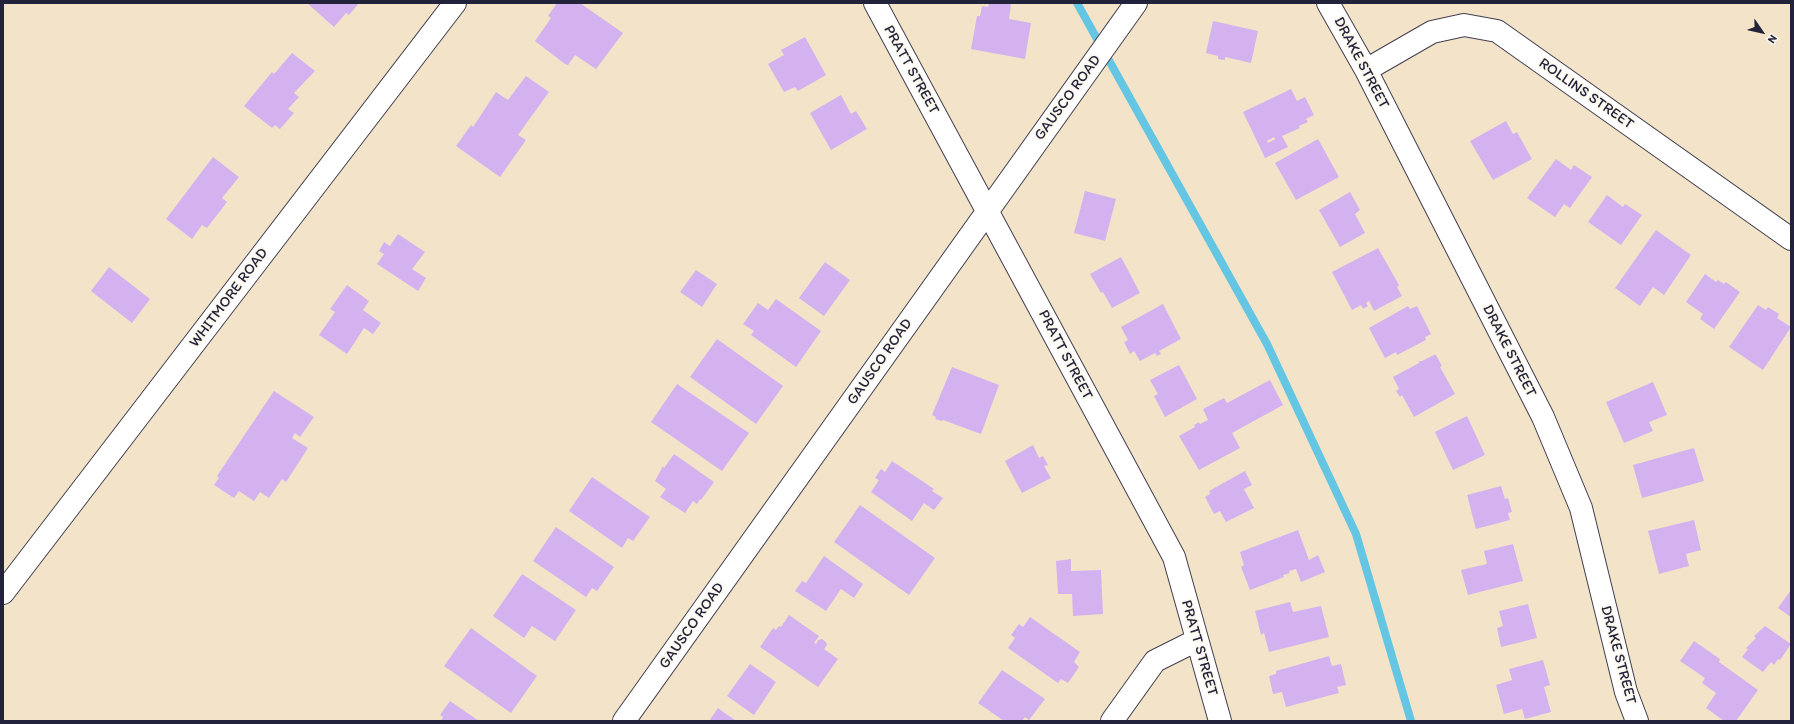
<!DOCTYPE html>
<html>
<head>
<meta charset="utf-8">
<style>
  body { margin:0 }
  #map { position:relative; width:1794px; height:724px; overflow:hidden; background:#f3e4c9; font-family:Itim,sans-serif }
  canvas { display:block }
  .frame { position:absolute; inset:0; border:4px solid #22223b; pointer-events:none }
  .north { position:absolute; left:1742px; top:12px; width:40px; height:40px; -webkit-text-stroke:3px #fbf7ec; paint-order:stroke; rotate:124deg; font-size:11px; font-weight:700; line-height:16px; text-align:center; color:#22223b }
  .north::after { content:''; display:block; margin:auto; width:14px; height:18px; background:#22223b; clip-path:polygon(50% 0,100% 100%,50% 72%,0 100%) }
</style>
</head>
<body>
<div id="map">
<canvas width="1794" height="724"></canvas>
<div class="frame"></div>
<div class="north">N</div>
</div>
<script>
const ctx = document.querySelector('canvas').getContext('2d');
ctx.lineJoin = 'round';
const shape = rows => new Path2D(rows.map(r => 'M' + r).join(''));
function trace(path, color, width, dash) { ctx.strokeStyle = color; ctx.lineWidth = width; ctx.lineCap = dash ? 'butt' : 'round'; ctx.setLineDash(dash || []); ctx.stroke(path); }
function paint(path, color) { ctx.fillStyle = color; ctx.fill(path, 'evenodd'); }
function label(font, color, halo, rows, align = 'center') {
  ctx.font = font + ' Itim,sans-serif'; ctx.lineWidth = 3.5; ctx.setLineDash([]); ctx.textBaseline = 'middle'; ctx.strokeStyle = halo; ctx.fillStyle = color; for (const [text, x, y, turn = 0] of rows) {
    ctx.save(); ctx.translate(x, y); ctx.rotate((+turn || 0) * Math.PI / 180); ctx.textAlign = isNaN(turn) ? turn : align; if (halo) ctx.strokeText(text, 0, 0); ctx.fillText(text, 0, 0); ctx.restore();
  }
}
trace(shape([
  [1077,3,1267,344,1356,534,1411,721]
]), '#64c6e2', 8);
paint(shape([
  [307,3,359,3,349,15,346,13,334,27],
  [557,3,580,3,623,33,596,69,575,55,568,65,565,64,535,41,551,18,548,16],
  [989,3,1011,4,1009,19,1031,23,1025,59,971,49,977,16,980,16,982,6,988,7],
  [1213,21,1258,31,1251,63,1225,57,1225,60,1218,59,1218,56,1206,53],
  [805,37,826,75,798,91,795,87,784,92,768,64,784,55,781,50],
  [292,53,315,71,294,93,299,97,288,109,294,113,280,129,275,125,272,128,244,106,272,72,274,74],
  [526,76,549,92,518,135,526,140,500,177,456,146,471,125,473,127,496,92,508,100],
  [1291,89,1297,101,1305,97,1314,115,1306,119,1308,122,1299,126,1300,128,1282,136,1288,147,1265,158,1243,112],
  [1274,137,1275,139,1268,143,1267,141],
  [841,95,851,114,856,111,867,129,831,150,810,113],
  [1506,121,1513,134,1517,132,1532,159,1493,180,1470,141],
  [1318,139,1339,177,1296,200,1275,163],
  [213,157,239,177,222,198,227,202,207,228,202,225,192,239,166,219],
  [1556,159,1571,170,1574,165,1592,177,1570,208,1564,204,1555,217,1527,198],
  [1085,191,1116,199,1105,241,1074,233],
  [1350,192,1360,210,1355,214,1365,233,1340,247,1319,210],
  [1607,195,1623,207,1625,204,1642,215,1621,245,1588,222],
  [1656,230,1691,255,1664,295,1653,287,1640,306,1615,288],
  [398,234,425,252,412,269,426,278,418,291,377,264,384,254,379,251,384,242,390,246],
  [1378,248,1399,285,1397,287,1402,296,1374,311,1369,301,1366,303,1368,306,1363,309,1361,305,1352,310,1332,272],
  [1121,257,1140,293,1112,308,1103,292,1101,293,1090,274],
  [825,262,850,280,824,316,799,298],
  [109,267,150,299,132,323,91,291],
  [696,270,717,284,702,307,680,292],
  [1705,274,1716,282,1718,280,1724,284,1726,282,1740,292,1714,329,1700,319,1703,314,1686,302],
  [347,285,369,301,363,310,381,323,373,334,364,328,347,354,319,335,335,312,330,309],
  [776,299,821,331,796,367,751,335,754,331,743,324,758,303,768,310],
  [1163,304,1181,339,1159,351,1161,354,1157,356,1155,353,1140,361,1134,351,1130,354,1124,342,1128,340,1121,327],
  [1758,305,1766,310,1768,307,1779,314,1777,318,1791,327,1763,370,1729,347],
  [1408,306,1410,309,1417,306,1431,334,1425,337,1426,340,1397,355,1396,352,1385,358,1369,328],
  [717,339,783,386,756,424,690,377],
  [1434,355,1436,355,1442,366,1440,367,1455,394,1414,417,1402,395,1400,397,1396,391,1399,389,1393,377,1419,363,1419,361,1422,361],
  [1179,365,1197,399,1165,417,1154,396,1158,394,1150,380],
  [952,367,999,385,981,434,943,420,942,421,935,419,936,417,932,415],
  [1270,380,1283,405,1232,433,1240,448,1199,470,1179,436,1195,427,1194,425,1199,422,1200,424,1208,420,1203,409,1224,398,1227,403],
  [1653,382,1667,415,1649,422,1653,431,1624,443,1606,402],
  [677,384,749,433,722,471,651,422],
  [274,391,314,417,300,437,295,433,292,438,308,448,286,482,282,479,269,498,260,492,254,501,239,491,234,498,214,485,219,478,217,476],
  [1467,416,1485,455,1453,470,1435,432],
  [1033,445,1039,458,1043,456,1048,465,1044,466,1051,478,1022,493,1005,461],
  [1694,448,1704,481,1642,498,1633,465],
  [674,454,714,482,701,500,700,499,697,504,693,501,685,513,660,497,666,489,655,481,663,466,664,468],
  [892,461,934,489,932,491,943,498,934,510,924,503,912,521,871,492,879,480,875,478,881,469,885,472],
  [1245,471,1252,485,1244,489,1254,508,1226,522,1220,511,1214,514,1205,497,1210,494,1209,491],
  [592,477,650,517,633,541,628,538,622,548,569,511],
  [1501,486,1505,499,1508,498,1512,512,1508,513,1510,520,1476,529,1467,495],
  [860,505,935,558,909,595,834,542],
  [1694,520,1701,550,1686,554,1689,566,1659,574,1648,531],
  [556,527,614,567,597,591,592,588,586,597,533,561],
  [1298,530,1309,560,1318,555,1325,572,1301,582,1296,569,1289,571,1290,573,1283,575,1284,577,1250,590,1241,567,1244,565,1240,552],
  [1513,544,1523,581,1468,595,1461,570,1487,564,1484,551],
  [824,556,863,584,854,598,841,589,826,611,795,591,802,581,806,583],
  [1071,559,1071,571,1101,570,1103,614,1073,616,1072,594,1058,594,1056,561],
  [522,574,576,610,555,641,532,626,524,638,493,616],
  [1791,590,1791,617,1778,608],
  [1290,602,1293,612,1321,606,1329,637,1269,652,1264,633,1261,635,1255,611],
  [1528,604,1537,638,1501,647,1497,628,1503,626,1499,611],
  [789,615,819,636,814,643,816,644,818,640,822,639,826,642,827,645,824,649,838,659,818,687,760,647,773,628,776,630,779,626,781,627],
  [1030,617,1080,652,1074,662,1079,667,1068,683,1061,679,1058,683,1008,648,1015,638,1011,635,1019,624,1023,627],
  [1765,626,1791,644,1780,660,1778,659,1774,665,1771,662,1763,672,1742,657,1748,649,1746,648,1756,638,1754,636],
  [471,628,537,676,511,713,444,666],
  [1694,641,1720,659,1719,662,1758,690,1736,721,1724,721,1706,708,1716,693,1702,683,1705,678,1680,661],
  [1329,656,1332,666,1341,664,1346,685,1337,687,1339,693,1286,707,1282,692,1273,694,1269,676,1276,674,1276,671],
  [1543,660,1550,685,1544,687,1551,712,1525,719,1522,709,1504,714,1496,685,1512,680,1509,669],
  [750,664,776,682,754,715,727,696],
  [1002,670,1045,699,1029,720,1025,717,1022,721,1004,721,978,703],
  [450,701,479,721,441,721,443,717,440,715],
  [718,708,736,721,709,721]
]), '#d4b2ef');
const minor = shape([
  [875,3,1174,557,1220,721],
  [1328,3,1366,70,1543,417,1581,508,1626,692,1637,721],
  [1366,70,1432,32,1464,25,1497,31,1791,239],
  [3,593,455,3],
  [624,721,1136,3],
  [1112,721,1155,661,1197,640]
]);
trace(minor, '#413f50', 24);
trace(minor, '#fff', 22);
label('15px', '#22223b', '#fbf7ec', [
  ["DRAKE STREET",1361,63,62],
  ["PRATT STREET",911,70,61],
  ["ROLLINS STREET",1586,94,35],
  ["GAUSCO ROAD",1068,98,-54],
  ["WHITMORE ROAD",229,298,-53],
  ["DRAKE STREET",1509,351,63],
  ["PRATT STREET",1065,355,62],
  ["GAUSCO ROAD",880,362,-55],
  ["GAUSCO ROAD",692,626,-55],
  ["PRATT STREET",1199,648,74],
  ["DRAKE STREET",1618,655,75]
]);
</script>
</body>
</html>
